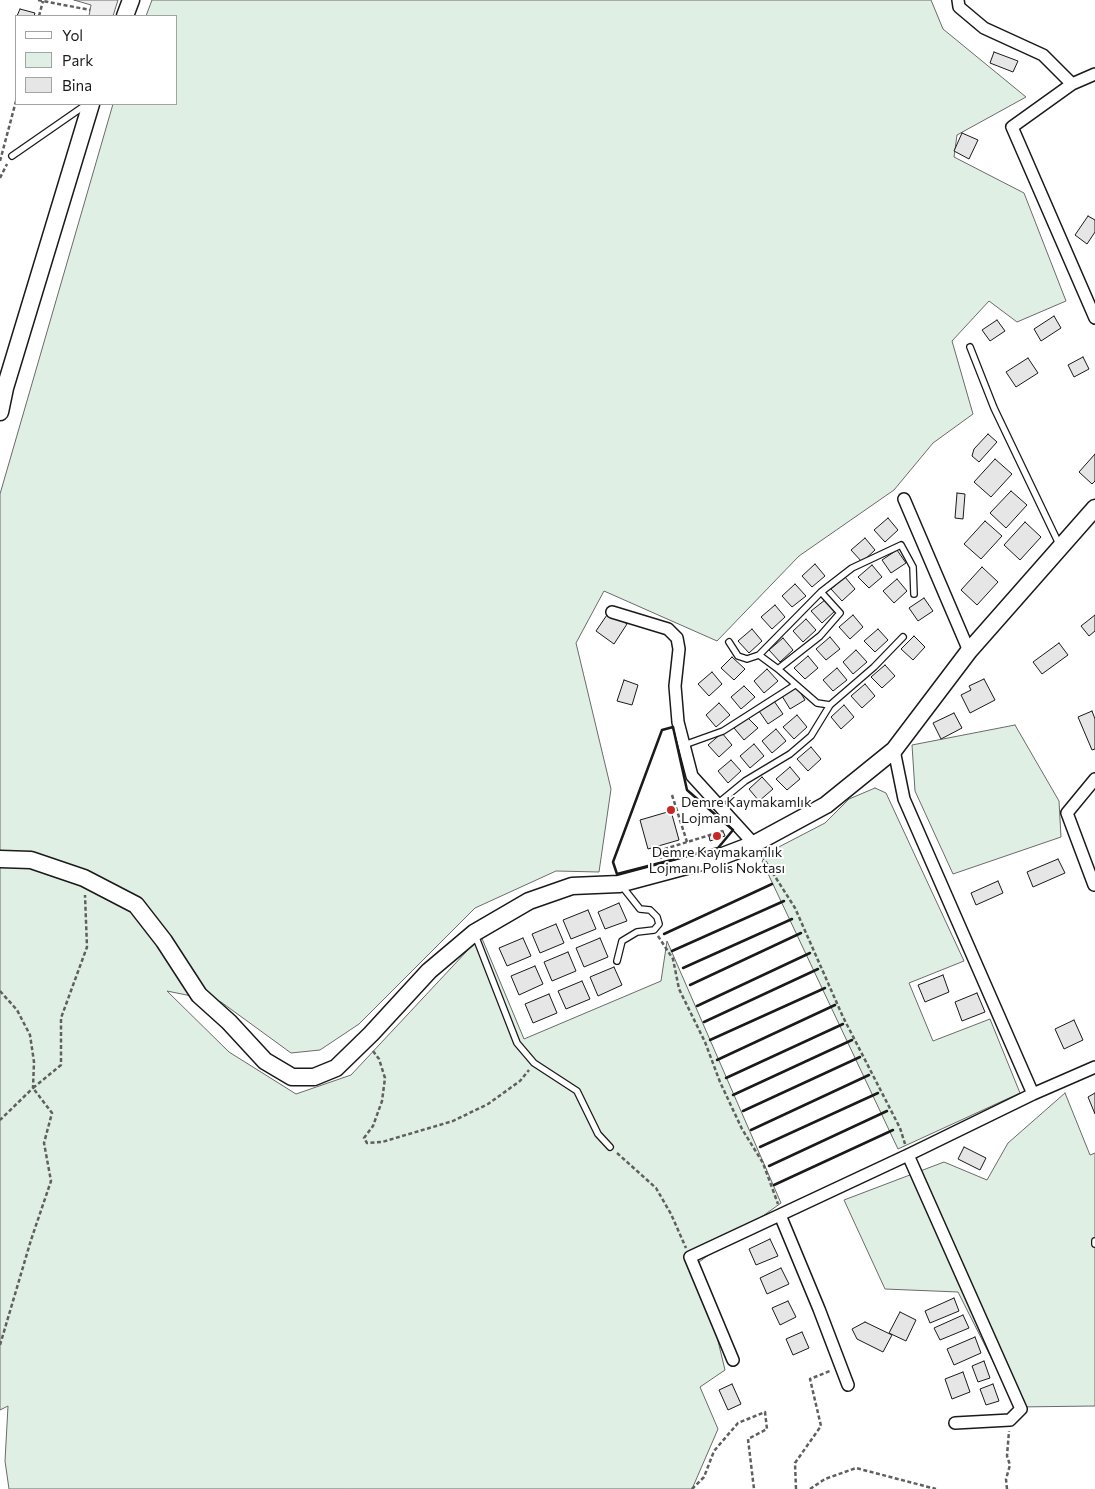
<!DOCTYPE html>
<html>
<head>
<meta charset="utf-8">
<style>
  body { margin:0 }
  #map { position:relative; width:1095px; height:1489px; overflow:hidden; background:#fff; font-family:Commissioner,sans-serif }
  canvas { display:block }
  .legend { position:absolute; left:15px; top:15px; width:162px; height:90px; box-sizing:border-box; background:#fff; border:1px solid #a3a3a3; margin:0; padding:6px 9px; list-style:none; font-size:15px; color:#1a1a1a }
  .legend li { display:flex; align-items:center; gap:10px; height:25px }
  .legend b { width:25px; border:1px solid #a3a3a3 }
</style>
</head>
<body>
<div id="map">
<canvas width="1095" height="1489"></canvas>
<ul class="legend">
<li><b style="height:6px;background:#fff"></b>Yol</li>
<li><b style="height:14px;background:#e0efe3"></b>Park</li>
<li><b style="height:14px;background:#e6e6e6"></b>Bina</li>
</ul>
</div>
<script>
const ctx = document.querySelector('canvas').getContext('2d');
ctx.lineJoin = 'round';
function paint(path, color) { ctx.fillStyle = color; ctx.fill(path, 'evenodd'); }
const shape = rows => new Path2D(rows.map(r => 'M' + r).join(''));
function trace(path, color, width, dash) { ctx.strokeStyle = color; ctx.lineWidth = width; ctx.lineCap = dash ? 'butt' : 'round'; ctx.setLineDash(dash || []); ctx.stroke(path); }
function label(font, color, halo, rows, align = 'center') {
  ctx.font = font + ' Commissioner,sans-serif'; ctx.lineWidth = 4; ctx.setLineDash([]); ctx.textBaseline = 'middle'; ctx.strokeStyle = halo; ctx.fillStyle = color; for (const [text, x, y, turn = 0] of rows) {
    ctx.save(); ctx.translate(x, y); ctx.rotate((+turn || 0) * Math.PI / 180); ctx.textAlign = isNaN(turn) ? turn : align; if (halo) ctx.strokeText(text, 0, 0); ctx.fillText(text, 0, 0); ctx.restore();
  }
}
const green = shape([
  [152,0,931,0,943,29,1026,97,957,135,954,157,1024,193,1066,301,1017,322,989,301,952,341,973,414,933,443,894,490,799,556,717,641,604,591,576,643,611,789,599,872,556,871,475,908,359,1024,320,1050,291,1053,221,1002,167,991,229,1052,296,1094,351,1075,481,936,524,1039,661,981,667,941,781,1203,699,1262,725,1370,700,1387,718,1429,692,1489,9,1489,5,1461,8,1406,0,1410,0,494,113,104,176,104,176,16,146,16,152,0],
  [1015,725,1059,801,1061,837,953,874,915,791,912,745,1015,725],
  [875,788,886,793,964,961,909,983,933,1041,990,1019,1020,1093,898,1149,762,861,773,850,825,823,849,799,875,788],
  [1065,1093,1090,1155,1095,1153,1095,1406,1016,1407,958,1292,885,1289,844,1200,944,1162,987,1180,1008,1143,1065,1093]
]);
paint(green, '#e0efe3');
trace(green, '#6a6a6a', 1);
const parking = shape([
  [74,0,118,0,113,16,89,16,91,5,74,0]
]);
paint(parking, '#ededed');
trace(parking, '#6a6a6a', 1);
const building = shape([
  [20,9,35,13,34,16,17,16,20,9],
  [994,52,1018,61,1013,72,990,63,994,52],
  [962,133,978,140,969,159,954,151,962,133],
  [1088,216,1095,220,1095,232,1087,244,1075,235,1088,216],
  [1054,316,1061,328,1041,341,1034,329,1054,316],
  [997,320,1005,331,990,341,982,330,997,320],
  [1083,357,1089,369,1074,377,1068,365,1083,357],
  [1028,358,1038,373,1016,387,1006,372,1028,358],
  [988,434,997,442,979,462,972,456,974,449,988,434],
  [1095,454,1095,481,1092,484,1079,472,1095,454],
  [995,459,1012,474,991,497,974,482,995,459],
  [1011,491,1027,505,1006,528,990,513,1011,491],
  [957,493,965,494,963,519,955,518,957,493],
  [888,518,898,530,885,542,874,530,888,518],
  [985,521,1002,536,981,559,964,544,985,521],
  [1025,522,1041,537,1020,560,1004,545,1025,522],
  [865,538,875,550,862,562,851,550,865,538],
  [897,550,906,563,891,573,882,560,897,550],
  [815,564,825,576,812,587,802,576,815,564],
  [872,565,882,577,869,588,858,577,872,565],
  [982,567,998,582,977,605,961,590,982,567],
  [845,577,855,589,842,601,831,589,845,577],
  [897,579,907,591,894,603,883,591,897,579],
  [795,584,806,596,792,607,782,596,795,584],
  [924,598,933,611,918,621,909,608,924,598],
  [825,600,835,611,822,623,811,611,825,600],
  [775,605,785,617,772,629,761,617,775,605],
  [609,612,627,624,614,644,596,631,609,612],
  [853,615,863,627,850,639,839,627,853,615],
  [1095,615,1095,631,1089,636,1081,626,1095,615],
  [806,619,816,630,803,642,793,631,806,619],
  [752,629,762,641,749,653,738,641,752,629],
  [878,629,888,640,875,652,864,641,878,629],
  [914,636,925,647,913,660,901,649,914,636],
  [830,637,840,649,826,660,816,649,830,637],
  [783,638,793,650,780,662,769,650,783,638],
  [1059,643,1068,655,1042,674,1033,662,1059,643],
  [856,650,867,662,853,674,843,662,856,650],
  [808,656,818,668,805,679,794,668,808,656],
  [732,657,745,669,734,680,721,668,732,657],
  [885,665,895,676,882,688,871,677,885,665],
  [837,668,847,680,833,691,823,680,837,668],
  [767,669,778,681,764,693,754,681,767,669],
  [712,672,722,684,709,696,698,684,712,672],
  [984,679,995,700,970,713,961,695,971,690,969,686,984,679],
  [624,680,638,685,632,705,617,701,624,680],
  [865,684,875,696,862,708,851,696,865,684],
  [744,686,755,697,741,709,731,697,744,686],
  [797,687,805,700,790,709,782,696,797,687],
  [774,701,783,714,768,724,759,711,774,701],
  [719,703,730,715,716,727,706,715,719,703],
  [844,705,854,717,841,729,831,717,844,705],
  [1092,711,1095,719,1095,749,1092,750,1078,717,1092,711],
  [954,713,962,728,941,739,933,723,954,713],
  [797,715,807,727,794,739,783,727,797,715],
  [747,717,758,728,744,740,734,728,747,717],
  [776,729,786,741,772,753,762,741,776,729],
  [722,733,732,745,719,757,708,745,722,733],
  [754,744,764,756,750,768,740,756,754,744],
  [811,747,821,759,808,771,797,759,811,747],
  [731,760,741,771,728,783,718,771,731,760],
  [790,767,800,779,787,790,776,779,790,767],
  [762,777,773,789,759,801,749,789,762,777],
  [671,811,679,840,648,849,640,820,671,811],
  [723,831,725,836,710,841,709,836,723,831],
  [1058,859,1065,873,1033,887,1027,872,1058,859],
  [998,881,1003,893,976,905,971,893,998,881],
  [619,903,627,921,605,929,598,912,619,903],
  [588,910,596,929,571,939,563,920,588,910],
  [556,924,564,943,540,953,532,934,556,924],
  [523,938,531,956,507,966,499,948,523,938],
  [600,938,608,957,584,967,576,948,600,938],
  [568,952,576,971,552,981,544,962,568,952],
  [535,966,543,984,519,995,511,976,535,966],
  [614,967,622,985,598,996,590,977,614,967],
  [943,975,949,992,925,1002,918,985,943,975],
  [582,981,590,999,566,1009,558,991,582,981],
  [977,993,985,1012,962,1021,955,1002,977,993],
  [549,994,557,1013,533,1023,525,1004,549,994],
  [1074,1020,1083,1040,1064,1049,1055,1029,1074,1020],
  [1095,1093,1095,1114,1088,1097,1095,1093],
  [964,1147,986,1158,980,1170,958,1159,964,1147],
  [770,1239,778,1256,756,1265,749,1249,770,1239],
  [781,1268,789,1284,767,1294,760,1278,781,1268],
  [954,1298,959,1311,930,1323,925,1311,954,1298],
  [788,1301,796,1317,780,1325,772,1308,788,1301],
  [900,1312,916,1320,906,1341,889,1333,900,1312],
  [963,1315,969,1328,940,1340,934,1328,963,1315],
  [865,1322,892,1335,883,1352,857,1339,852,1329,865,1322],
  [802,1332,809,1348,793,1355,786,1339,802,1332],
  [975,1337,981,1353,954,1365,947,1349,975,1337],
  [984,1361,990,1378,978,1382,972,1366,984,1361],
  [963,1372,970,1392,952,1399,945,1379,963,1372],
  [732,1384,741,1404,728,1410,719,1390,732,1384],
  [993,1384,999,1401,986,1405,980,1389,993,1384]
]);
paint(building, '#e6e6e6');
trace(building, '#1a1a1a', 1);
const lane = shape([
  [12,156,87,104],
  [970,347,994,408,1060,546],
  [729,642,738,656,747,659,759,655],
  [778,669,820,636,840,613,821,592],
  [830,705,817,703,778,669,759,655,821,592,852,568,901,545,913,567,914,594],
  [684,745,723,731,795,685],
  [717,804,745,781,790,754,811,736,830,705,874,667,903,637],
  [475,935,517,1043,534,1063,577,1091,598,1134,610,1147],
  [617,961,622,941,637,932,654,930,659,924,657,917,650,910,640,909,621,885],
  [1095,1241,1095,1244]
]);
const street = shape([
  [958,0,959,7,984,28,1043,55,1072,84],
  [1095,74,1072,84,1012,127,1095,318],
  [904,499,969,651],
  [612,612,668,629,677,638,679,649,675,686,678,722,692,776,754,844],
  [1094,885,1067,813,1095,779],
  [1033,1094,1095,1067],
  [908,1155,1021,1409,1010,1420,955,1423],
  [780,1215,819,1309,848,1385],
  [733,1360,690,1257,908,1155,1033,1094,904,799,894,750]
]);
const secondary = shape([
  [125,16,131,0],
  [0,412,5,388,91,104],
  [0,859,31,860,84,878,136,905,164,941,199,995,229,1022,265,1061,292,1077,314,1077,336,1068,371,1034,429,971,474,933,529,901,572,886,619,884,720,857,754,844,826,805,894,750,969,651,1095,508]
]);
trace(lane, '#1a1a1a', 8);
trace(street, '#1a1a1a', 14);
trace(secondary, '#1a1a1a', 19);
trace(shape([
  [38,0,90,10],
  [39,16,43,1],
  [0,161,16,101],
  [0,178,7,164],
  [672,795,687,842],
  [657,846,661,859],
  [658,851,723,831],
  [762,856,795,908,843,1017,900,1128,905,1144],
  [658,936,673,959,679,989,705,1042,720,1082,742,1129,763,1163,778,1204],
  [0,991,17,1010,30,1035,34,1062,33,1088,0,1120],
  [373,1051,379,1059,385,1078,382,1101,373,1126,364,1138,367,1143,382,1142,453,1121,488,1104,520,1081,529,1070],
  [617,1153,656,1188,671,1214,686,1248],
  [0,1345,31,1240,51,1181,44,1143,52,1113,33,1088,61,1065,61,1018,87,947,85,895],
  [692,1489,704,1477,714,1451,738,1423,765,1412,767,1429,748,1439,754,1489],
  [796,1489,795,1463,821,1426,810,1379,830,1371],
  [810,1489,825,1479,856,1468,936,1489],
  [1007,1489,1006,1479,1010,1465,1007,1456,1009,1431]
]), '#5f5f5f', 2.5, [4, 2.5]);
trace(lane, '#fff', 5.5);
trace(street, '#fff', 11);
trace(secondary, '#fff', 16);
trace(shape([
  [673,727,687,790,733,830,718,848,617,874,613,862,662,730,673,727],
  [664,934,772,884],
  [672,951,784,901],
  [683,968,792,919],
  [690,985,801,933],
  [697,1006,810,953],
  [704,1022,818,969],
  [710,1040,825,988],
  [717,1060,835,1005],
  [726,1078,843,1024],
  [733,1095,852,1040],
  [743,1111,860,1057],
  [751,1130,869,1075],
  [760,1147,878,1093],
  [769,1166,887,1111],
  [774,1185,893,1130]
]), '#1a1a1a', 2.5);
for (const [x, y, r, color] of [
  [671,810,5,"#c62828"],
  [717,836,5,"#c62828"]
]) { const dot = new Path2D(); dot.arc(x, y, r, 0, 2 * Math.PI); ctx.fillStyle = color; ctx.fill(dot); trace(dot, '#fff', 2); }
label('14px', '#1a1a1a', '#fff', [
  ["Demre Kaymakamlık",681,802],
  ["Lojmanı",681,818],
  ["Demre Kaymakamlık",717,852,"center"],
  ["Lojmanı Polis Noktası",717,868,"center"]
], 'left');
</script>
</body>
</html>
